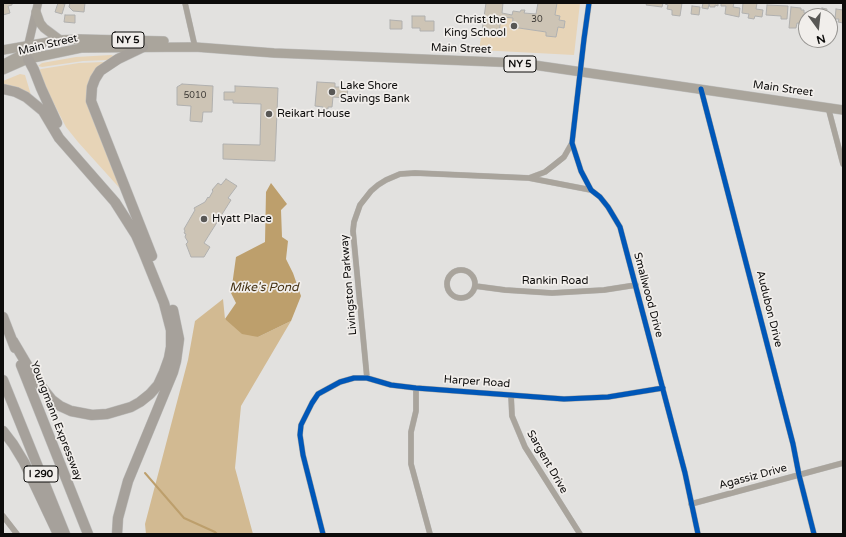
<!DOCTYPE html>
<html>
<head>
<meta charset="utf-8">
<style>
  body { margin:0 }
  #map { position:relative; width:846px; height:537px; overflow:hidden; background:#e2e1df; font-family:"Varela Round",sans-serif }
  canvas { display:block }
  .frame { position:absolute; inset:0; border:4px solid #0d0c0b; pointer-events:none }
  .north { position:absolute; left:798px; top:8px; width:40px; height:40px; box-sizing:border-box; background:#f1eeeb; border:1px solid #969491; border-radius:50%; rotate:165deg; font-size:11px; font-weight:700; line-height:16px; text-align:center; color:#0d0c0b }
  .north::after { content:''; display:block; margin:auto; width:14px; height:18px; background:#585755; clip-path:polygon(50% 0,100% 100%,50% 72%,0 100%) }
</style>
</head>
<body>
<div id="map">
<canvas width="846" height="537"></canvas>
<div class="frame"></div>
<div class="north">N</div>
</div>
<script>
const ctx = document.querySelector('canvas').getContext('2d');
ctx.lineJoin = 'round';
function paint(path, color) { ctx.fillStyle = color; ctx.fill(path, 'evenodd'); }
const shape = rows => new Path2D(rows.map(r => 'M' + r).join(''));
function trace(path, color, width, dash) { ctx.strokeStyle = color; ctx.lineWidth = width; ctx.lineCap = dash ? 'butt' : 'round'; ctx.setLineDash(dash || []); ctx.stroke(path); }
function label(font, color, halo, rows, align = 'center') {
  ctx.font = font + ' "Varela Round",sans-serif'; ctx.lineWidth = 3.5; ctx.setLineDash([]); ctx.textBaseline = 'middle'; ctx.strokeStyle = halo; ctx.fillStyle = color; for (const [text, x, y, turn = 0] of rows) {
    ctx.save(); ctx.translate(x, y); ctx.rotate((+turn || 0) * Math.PI / 180); ctx.textAlign = isNaN(turn) ? turn : align; if (halo) ctx.strokeText(text, 0, 0); ctx.fillText(text, 0, 0); ctx.restore();
  }
}
paint(shape([
  [557,3,580,3,574,55,479,50,482,31,499,33,501,17,513,18,512,27,546,32,546,36,556,37,558,27,564,28,565,21,559,20,560,16,555,15],
  [111,55,114,56,109,60,83,61,42,67,38,66,42,63,76,57],
  [104,62,105,64,88,94,124,193,78,142,66,127,53,102,38,71,41,69,79,63],
  [20,74,25,75,31,95,3,87,3,81]
]), '#e7d4b7');
paint(shape([
  [223,299,225,319,258,337,291,321,241,406,235,468,253,534,146,534,145,524,188,360,195,321]
]), '#d2ba92');
paint(shape([
  [271,183,287,204,281,210,282,237,288,241,286,259,293,273,301,296,291,321,258,337,242,334,225,319,236,303,231,293,236,257,265,242,266,192]
]), '#bd9f6c');
trace(shape([
  [145,473,184,518,215,532,217,534]
]), '#bd9f6c', 2);
const building = shape([
  [3,3,12,3,12,5,8,6,10,13,3,15,3,3],
  [58,3,65,4,62,14,55,12,58,3],
  [70,3,85,3,84,12,73,11,69,7,70,3],
  [486,3,503,3,502,13,512,15,513,11,520,12,521,10,525,10,524,13,536,14,538,3,557,3,555,15,560,16,559,20,565,21,564,28,558,27,556,37,546,36,546,32,512,27,513,18,501,17,499,33,482,31,486,3],
  [647,3,663,3,662,7,646,5,647,3],
  [665,3,682,3,680,16,672,15,672,10,667,9,668,5,665,4,665,3],
  [703,3,718,3,718,6,715,5,715,7,710,7,709,4,708,9,702,8,703,3],
  [721,3,734,3,733,7,740,8,739,17,725,14,726,6,721,6,721,3],
  [743,3,757,3,756,9,763,10,762,17,755,16,754,19,748,18,749,14,742,13,743,3],
  [767,5,788,6,787,19,781,19,781,16,766,15,767,5],
  [692,6,700,7,699,15,691,14,692,6],
  [791,7,801,8,801,10,804,10,804,13,813,14,813,16,806,16,805,24,797,23,796,28,789,28,791,7],
  [822,8,827,9,826,16,815,16,816,11,819,12,819,9,822,10,822,8],
  [836,9,843,10,843,23,838,22,839,19,835,19,836,9],
  [65,15,75,15,75,23,64,22,65,15],
  [412,16,425,16,425,21,434,21,434,31,420,31,420,28,412,28,412,16],
  [390,20,402,21,402,29,390,29,390,20],
  [317,82,335,83,335,87,348,87,347,98,333,97,332,107,328,107,328,109,323,109,323,107,315,106,317,82],
  [182,84,213,86,212,112,203,112,202,122,190,121,191,106,177,105,177,87,182,84],
  [235,86,278,88,275,161,223,159,223,144,260,145,261,104,233,103,233,100,224,100,224,92,235,92,235,86],
  [226,179,237,186,228,198,231,200,204,243,210,247,204,257,191,257,186,244,188,242,185,237,186,234,184,233,185,231,184,229,195,210,194,208,205,202,208,197,209,198,213,191,212,190,218,183,221,185,226,179]
]);
paint(building, '#cdc4b5');
trace(building, '#b0b0af', 1);
const street = shape([
  [185,3,195,47],
  [589,3,584,39,572,143,581,171,591,190,600,197,608,207,620,227,685,473,698,534],
  [701,89,793,444,799,475,814,534],
  [828,107,843,164],
  [529,178,545,172,554,165,564,157,572,143],
  '447 284a14 14 0 1 1 28 0a14 14 0 1 1-28 0Z',
  [475,286,505,290,552,293,604,290,636,285],
  [367,378,353,231,354,222,360,205,371,191,378,185,386,180,400,174,415,173,529,178,591,190],
  [416,388,416,411,411,432,411,464,430,534],
  [511,395,512,416,525,447,580,534],
  [691,504,843,463],
  [3,516,17,534],
  [323,534,303,455,300,435,301,425,312,403,318,394,340,382,354,378,367,378,391,385,416,388,564,399,608,397,663,388]
]);
const secondary = shape([
  [28,46,38,3]
]);
const primary = shape([
  [36,12,40,23,44,28,60,40],
  [3,50,60,40,80,39,164,41],
  [4,64,23,54,28,46],
  [3,70,28,59,81,48,195,47,274,53,520,63,843,110]
]);
const highway = shape([
  [143,47,118,59,100,71,95,79,92,87,91,101,152,256],
  [28,59,34,70,41,88,57,123],
  [3,89,16,92,26,97,43,111,59,138,115,202,136,235,143,251,164,303,171,330,171,347,169,358,164,372,158,385,150,394,140,402,131,407,107,414,92,415,71,411,60,406,52,400,36,380,13,341],
  [3,317,15,348],
  [21,365,88,534],
  [3,380,65,534],
  [3,431,13,444,24,462,58,534],
  [117,534,118,518,128,481,173,372,176,361,179,339,173,310]
]);
trace(street, '#bfbfbe', 6);
trace(secondary, '#bfbfbe', 9);
trace(primary, '#bfbfbe', 10);
trace(highway, '#bfbfbe', 11);
trace(street, '#a9a49c', 5.5);
trace(secondary, '#a7a29b', 8);
trace(primary, '#aaa59c', 9);
trace(highway, '#a6a19b', 10);
trace(shape([
  [589,3,584,39,572,143,581,171,591,190,600,197,608,207,620,227,685,473,698,534],
  [701,89,793,444,799,475,814,534],
  [323,534,303,455,300,435,301,425,312,403,318,394,340,382,354,378,367,378,391,385,416,388,564,399,608,397,663,388]
]), '#0057b8', 5);
for (const [x, y, r, color] of [
  [514,26,4,"#585755"],
  [332,92,4,"#585755"],
  [269,114,4,"#585755"],
  [204,219,4,"#585755"]
]) { const dot = new Path2D(); dot.arc(x, y, r, 0, 2 * Math.PI); ctx.fillStyle = color; ctx.fill(dot); trace(dot, '#f1eeeb', 1.5); }
label('9px', '#3d3a36', null, [
  ["30",537,20],
  ["5010",195,96]
]);
for (const [x, y, w] of [
  [128,40,32],
  [520,64,32],
  [41,474,34]
]) { const box = new Path2D(); box.roundRect(x - w / 2, y - 8, w, 16, 3); ctx.fillStyle = '#f1eeeb'; ctx.fill(box); trace(box, '#0d0c0b', 1); }
label('bold 10px', '#0d0c0b', null, [
  ["NY 5",128,40],
  ["NY 5",520,64],
  ["I 290",41,474]
]);
label('11px', '#0d0c0b', '#f1eeeb', [
  ["Christ the",506,20,"right"],
  ["King School",506,33,"right"],
  ["Lake Shore",340,86],
  ["Savings Bank",340,99],
  ["Reikart House",277,114],
  ["Hyatt Place",212,219]
], 'left');
label('11px', '#0d0c0b', '#f1eeeb', [
  ["Main Street",48,45,-13],
  ["Main Street",461,49,2],
  ["Main Street",783,89,8],
  ["Rankin Road",555,281],
  ["Livingston Parkway",349,285,-95],
  ["Smallwood Drive",648,295,75],
  ["Audubon Drive",769,309,76],
  ["Harper Road",477,382,4],
  ["Youngmann Expressway",56,421,69],
  ["Sargent Drive",547,462,60],
  ["Agassiz Drive",753,477,-15]
]);
label('italic 12px', '#453213', '#f1eeeb', [
  ["Mike's Pond",264,288]
]);
</script>
</body>
</html>
